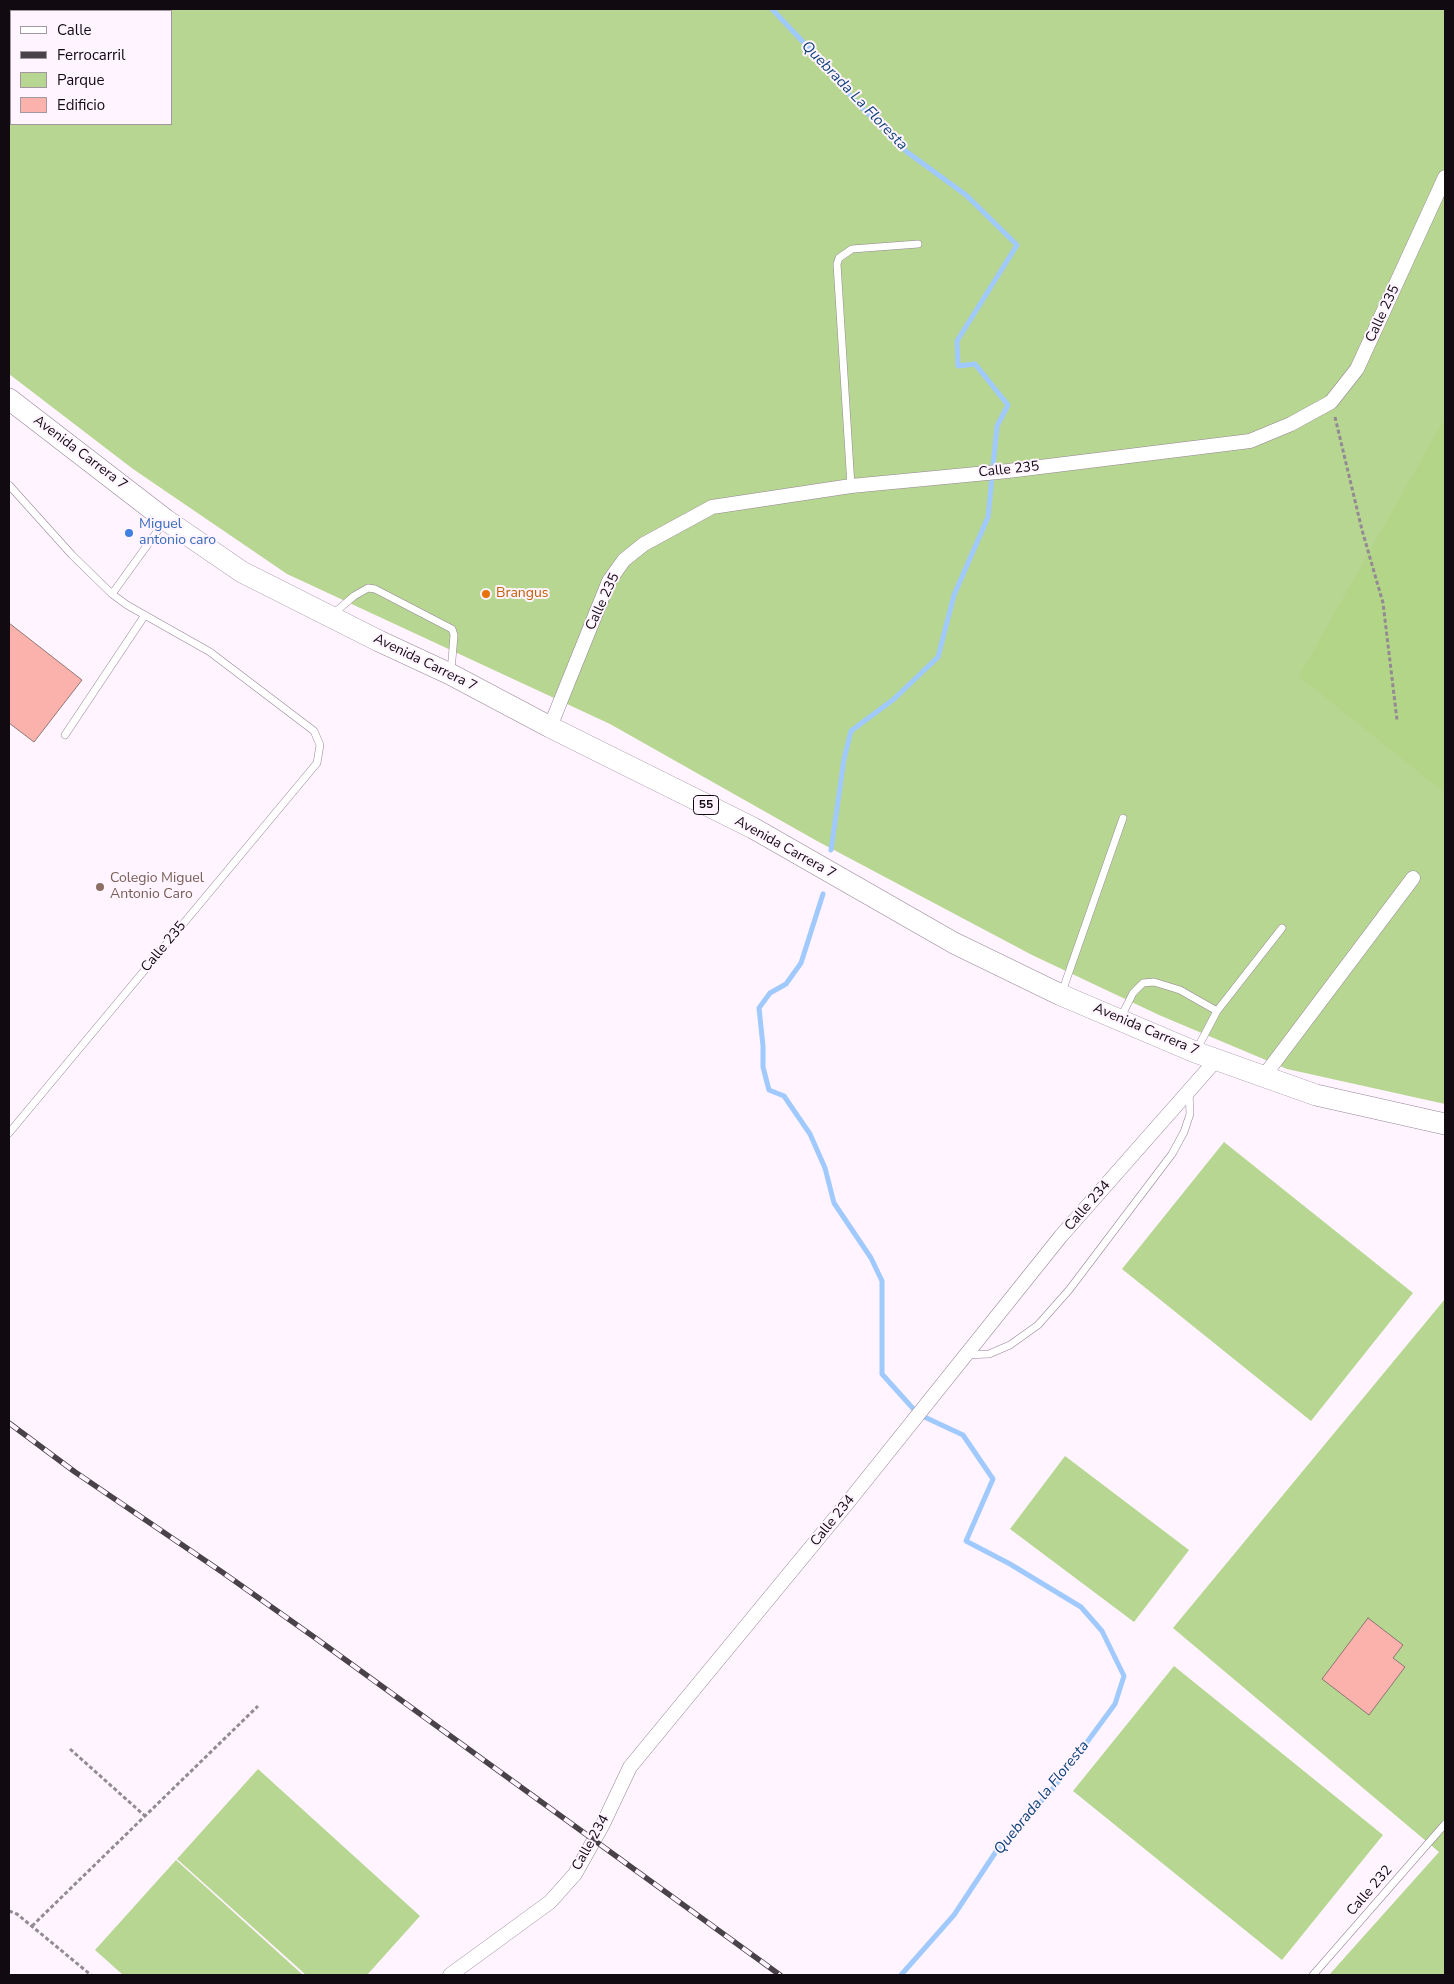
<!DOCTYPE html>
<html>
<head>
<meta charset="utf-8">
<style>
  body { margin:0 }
  #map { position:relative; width:1454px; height:1984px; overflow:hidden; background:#fff4ff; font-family:"Nunito Sans",sans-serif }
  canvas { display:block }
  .frame { position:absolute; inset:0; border:10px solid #110b11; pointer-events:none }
  .legend { position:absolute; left:10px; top:10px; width:162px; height:115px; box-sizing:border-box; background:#fff4ff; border:1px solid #a097a0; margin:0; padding:6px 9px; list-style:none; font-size:15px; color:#110b11 }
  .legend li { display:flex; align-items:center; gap:10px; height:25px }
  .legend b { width:25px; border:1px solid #a097a0 }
</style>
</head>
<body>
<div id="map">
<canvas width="1454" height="1984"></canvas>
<div class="frame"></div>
<ul class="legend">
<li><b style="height:6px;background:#fff"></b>Calle</li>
<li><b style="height:6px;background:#494249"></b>Ferrocarril</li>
<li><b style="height:14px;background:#b7d691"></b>Parque</li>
<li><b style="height:14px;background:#fcb2ac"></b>Edificio</li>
</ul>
</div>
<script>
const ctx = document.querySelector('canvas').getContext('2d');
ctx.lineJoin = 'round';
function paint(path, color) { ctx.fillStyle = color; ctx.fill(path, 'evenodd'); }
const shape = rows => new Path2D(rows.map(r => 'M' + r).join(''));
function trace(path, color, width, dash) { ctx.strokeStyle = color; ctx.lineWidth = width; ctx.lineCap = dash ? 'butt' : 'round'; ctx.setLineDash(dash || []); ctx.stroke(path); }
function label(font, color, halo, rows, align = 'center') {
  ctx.font = font + ' "Nunito Sans",sans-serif'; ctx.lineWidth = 4; ctx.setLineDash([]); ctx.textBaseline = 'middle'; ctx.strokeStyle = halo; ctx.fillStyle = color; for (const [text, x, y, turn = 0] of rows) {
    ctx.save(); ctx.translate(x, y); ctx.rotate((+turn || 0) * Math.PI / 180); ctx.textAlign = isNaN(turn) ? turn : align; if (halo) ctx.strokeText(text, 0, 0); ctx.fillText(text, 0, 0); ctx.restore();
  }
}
paint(shape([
  [9,9,1445,9,1445,1104,1287,1069,1159,1015,1032,955,817,841,610,724,287,574,133,469,9,374],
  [11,11,171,11,171,124,11,124],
  [1224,1142,1413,1293,1311,1421,1122,1269],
  [1445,1299,1445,1975,1329,1975,1439,1852,1173,1628],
  [1065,1456,1189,1550,1134,1622,1010,1529],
  [1174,1666,1383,1835,1282,1960,1073,1791],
  [258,1769,420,1916,367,1975,306,1975,177,1859],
  [176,1860,303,1975,123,1975,95,1950]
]), '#b7d691');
paint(shape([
  [1445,418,1445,793,1299,676]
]), '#b3d588');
trace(shape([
  [772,9,820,60,855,101,907,152,966,195,1017,245,957,341,958,366,975,364,1008,405,997,426,988,517,954,595,938,657,894,699,851,731,844,759,831,850],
  [823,894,801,963,786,984,770,993,759,1008,763,1046,763,1067,769,1090,784,1096,810,1134,825,1168,834,1203,871,1258,882,1281,882,1374,918,1414,963,1435,993,1479,966,1541,1010,1564,1081,1607,1102,1631,1124,1676,1115,1704,1054,1787,997,1850,954,1915,901,1975]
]), '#a0c9fe', 5);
const building = shape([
  [9,623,82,680,34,742,9,723,9,623],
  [1368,1618,1403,1645,1393,1658,1405,1667,1369,1715,1322,1679,1368,1618]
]);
paint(building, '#fcb2ac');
trace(building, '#8d7572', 1);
const lane = shape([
  [9,485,72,555,112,594],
  [851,486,837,264,839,258,852,249,918,244],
  [333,614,354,596,368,588,375,589,452,629,454,635,451,672],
  [65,735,145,615],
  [1062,992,1123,818],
  [1217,1011,1282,928],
  [1121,1017,1133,993,1143,983,1154,982,1180,990,1217,1011,1197,1049],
  [9,1133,317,763,320,745,314,731,210,652,127,605,112,594,164,522],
  [966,1355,989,1354,1010,1345,1038,1325,1069,1290,1172,1154,1184,1132,1190,1114,1189,1092],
  [1313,1975,1445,1824]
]);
const street = shape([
  [550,727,609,581,624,560,644,544,712,507,851,486,1008,471,1250,441,1291,424,1331,402,1357,369,1445,177],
  [1264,1076,1413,878],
  [450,1975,550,1902,575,1874,603,1824,630,1767,849,1501,1061,1236,1217,1059]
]);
const primary = shape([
  [9,399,166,520,242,572,379,641,450,674,550,727,753,828,954,943,1061,995,1195,1052,1316,1095,1445,1124]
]);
trace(lane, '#958595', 8);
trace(street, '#958595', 15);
trace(primary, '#958595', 22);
trace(shape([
  [1335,417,1362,530,1383,603,1397,720],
  [70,1749,145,1816],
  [9,1911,17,1914,91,1975],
  [32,1926,258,1706]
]), '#938a93', 3, [4, 2.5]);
trace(lane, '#fff', 7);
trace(street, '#fff', 14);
trace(primary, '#fff', 21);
const rail = shape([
  [9,1423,75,1472,222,1572,314,1637,780,1975]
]);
trace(rail, '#494249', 5.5);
trace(rail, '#fff4ff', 4, [11]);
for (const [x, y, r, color] of [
  [129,533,5,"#3f7fe0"],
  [486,594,5,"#e8710a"],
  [100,887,5,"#8d6e63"]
]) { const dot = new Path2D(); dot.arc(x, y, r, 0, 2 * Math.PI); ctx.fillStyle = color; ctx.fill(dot); trace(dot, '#fff4ff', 2); }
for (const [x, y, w] of [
  [706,805,25]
]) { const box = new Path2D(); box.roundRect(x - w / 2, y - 9.5, w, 19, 4); ctx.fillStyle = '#fff4ff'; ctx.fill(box); trace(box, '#110b11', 1); }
label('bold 12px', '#110b11', null, [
  ["55",706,805]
]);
label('14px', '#110b11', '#fff4ff', [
  ["Calle 235",1383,314,-65],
  ["Avenida Carrera 7",80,453,37],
  ["Calle 235",1009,470,-6],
  ["Calle 235",603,602,-65],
  ["Avenida Carrera 7",425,663,26],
  ["Avenida Carrera 7",785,848,29],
  ["Calle 235",164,947,-50],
  ["Avenida Carrera 7",1146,1030,23],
  ["Calle 234",1088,1206,-49],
  ["Calle 234",833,1521,-51],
  ["Calle 234",591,1843,-61],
  ["Calle 232",1370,1891,-49]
]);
label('14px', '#366cbe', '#fff4ff', [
  ["Miguel",139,525],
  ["antonio caro",139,541]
], 'left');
label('14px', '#c56008', '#fff4ff', [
  ["Brangus",496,594]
], 'left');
label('14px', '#785e54', '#fff4ff', [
  ["Colegio Miguel",110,879],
  ["Antonio Caro",110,895]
], 'left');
label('italic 15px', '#0d417a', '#fff4ff', [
  ["Quebrada La Floresta",854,96,46],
  ["Quebrada la Floresta",1042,1798,-51]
]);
</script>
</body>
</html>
